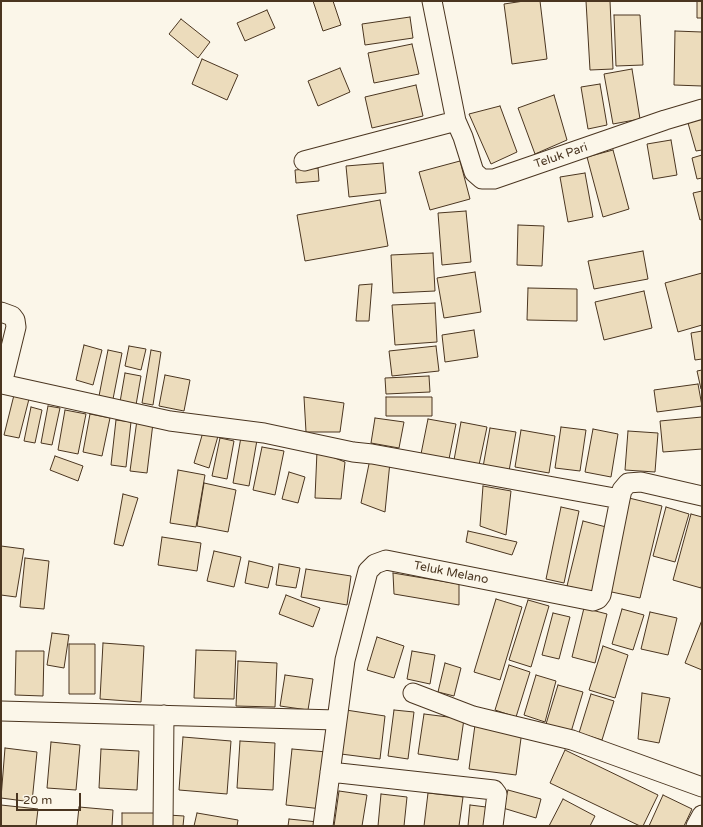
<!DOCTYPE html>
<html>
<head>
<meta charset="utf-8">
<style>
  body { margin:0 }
  #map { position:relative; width:703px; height:827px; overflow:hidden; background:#fbf6e9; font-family:"Varela Round",sans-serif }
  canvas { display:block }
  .frame { position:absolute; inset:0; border:2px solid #4a3520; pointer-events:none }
  .scale { position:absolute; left:16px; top:793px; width:65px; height:18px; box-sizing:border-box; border:2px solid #4a3520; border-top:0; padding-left:5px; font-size:12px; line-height:14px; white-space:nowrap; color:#4a3520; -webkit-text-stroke:3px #fbf6e9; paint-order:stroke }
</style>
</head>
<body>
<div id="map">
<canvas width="703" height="827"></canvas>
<div class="frame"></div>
<div class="scale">20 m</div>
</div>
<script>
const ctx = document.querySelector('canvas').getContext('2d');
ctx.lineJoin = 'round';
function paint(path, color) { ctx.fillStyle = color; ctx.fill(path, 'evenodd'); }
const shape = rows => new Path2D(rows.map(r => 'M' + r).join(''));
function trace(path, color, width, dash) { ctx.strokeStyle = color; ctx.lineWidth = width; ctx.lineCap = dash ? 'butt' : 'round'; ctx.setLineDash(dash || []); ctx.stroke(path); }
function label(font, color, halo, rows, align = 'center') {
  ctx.font = font + ' "Varela Round",sans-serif'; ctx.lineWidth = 3; ctx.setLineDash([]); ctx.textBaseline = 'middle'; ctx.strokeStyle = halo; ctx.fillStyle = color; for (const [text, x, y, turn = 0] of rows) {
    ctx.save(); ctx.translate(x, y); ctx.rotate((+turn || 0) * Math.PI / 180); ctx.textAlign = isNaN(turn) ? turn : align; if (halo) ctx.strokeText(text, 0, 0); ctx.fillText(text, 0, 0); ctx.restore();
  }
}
const building = shape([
  [313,1,333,1,341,25,323,31,313,1],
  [524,1,540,1,547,59,512,64,504,4,524,1],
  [586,1,610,1,613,69,590,70,586,1],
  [697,1,702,1,702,18,697,18,697,1],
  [267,10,275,28,245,41,237,23,267,10],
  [614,15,640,15,643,65,616,66,614,15],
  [410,17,413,38,365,45,362,24,410,17],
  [181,19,210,42,198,58,169,34,181,19],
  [675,31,702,32,702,86,674,85,675,31],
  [412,44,419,74,374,83,368,53,412,44],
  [202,59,238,75,227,100,192,84,202,59],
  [340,68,350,92,318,106,308,81,340,68],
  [632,69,640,119,613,124,604,74,632,69],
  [600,84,607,125,588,129,581,87,600,84],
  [416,85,423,116,372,128,365,97,416,85],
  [554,95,567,140,535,154,518,108,554,95],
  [500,106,517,152,491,164,469,114,500,106],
  [702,119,702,150,696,151,688,123,702,119],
  [671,140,677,175,653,179,647,144,671,140],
  [613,150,629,209,603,217,587,157,613,150],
  [702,155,702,178,697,179,692,158,702,155],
  [460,161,470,199,430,210,419,172,460,161],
  [383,163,386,193,349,197,346,166,383,163],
  [318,168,319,181,296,183,295,170,318,168],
  [585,173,593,217,568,222,560,177,585,173],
  [702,191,702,219,700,220,693,193,702,191],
  [380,200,388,246,305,261,297,215,380,200],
  [466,211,471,262,442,265,438,213,466,211],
  [518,225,544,226,542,266,517,265,518,225],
  [643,251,648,279,594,289,588,261,643,251],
  [433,253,435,291,393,293,391,255,433,253],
  [475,272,481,312,444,318,437,278,475,272],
  [702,273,702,325,678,332,665,283,702,273],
  [372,284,369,321,356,321,359,285,372,284],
  [528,288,577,289,577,321,527,320,528,288],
  [644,291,652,328,604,340,595,302,644,291],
  [435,303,437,342,395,345,392,305,435,303],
  [474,330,478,357,445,362,442,335,474,330],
  [702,331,702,359,695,360,691,333,702,331],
  [84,345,102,350,93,385,76,380,84,345],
  [129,346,146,349,141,370,125,366,129,346],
  [436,346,439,371,392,376,389,351,436,346],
  [108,350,122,353,113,399,99,396,108,350],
  [151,350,161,352,153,405,142,403,151,350],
  [702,370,702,389,701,389,697,371,702,370],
  [125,373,141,376,136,405,120,402,125,373],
  [165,375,190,380,184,411,159,406,165,375],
  [429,376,430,392,386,394,385,378,429,376],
  [698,384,702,406,657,412,654,390,698,384],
  [14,395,29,399,19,438,4,435,14,395],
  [304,397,344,403,340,432,306,432,304,397],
  [386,397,432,397,432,416,386,416,386,397],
  [48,406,60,408,52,445,41,443,48,406],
  [31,407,42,410,35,443,24,441,31,407],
  [65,410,86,414,78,454,58,450,65,410],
  [90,414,110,418,102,456,83,452,90,414],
  [702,417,702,449,663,452,660,421,702,417],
  [375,418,404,422,399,448,371,443,375,418],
  [428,419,456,424,449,459,421,454,428,419],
  [116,420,131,422,126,467,111,465,116,420],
  [137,420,153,423,147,473,130,471,137,420],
  [461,422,487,427,479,465,454,460,461,422],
  [561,427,586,430,580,471,555,468,561,427],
  [490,428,516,432,509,471,483,467,490,428],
  [593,429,618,434,611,477,585,472,593,429],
  [521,430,555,436,549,473,515,467,521,430],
  [628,431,658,433,655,472,625,470,628,431],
  [203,432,218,436,209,468,194,463,203,432],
  [241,437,257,440,249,486,233,483,241,437],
  [220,438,234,441,227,479,212,476,220,438],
  [262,447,284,451,275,495,253,490,262,447],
  [317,451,345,462,341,499,315,498,317,451],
  [55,456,83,466,78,481,50,470,55,456],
  [370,459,390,462,385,512,361,503,370,459],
  [178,470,205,475,196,527,170,523,178,470],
  [289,472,305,477,298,503,282,499,289,472],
  [204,483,236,490,228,532,197,526,204,483],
  [483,486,511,491,506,535,480,526,483,486],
  [123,494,138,498,123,546,114,544,123,494],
  [629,498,662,506,640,598,607,591,629,498],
  [561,507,579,511,564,583,546,579,561,507],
  [666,507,689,514,675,562,653,556,666,507],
  [691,514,702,517,702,583,701,588,673,580,691,514],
  [583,521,610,528,595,593,567,586,583,521],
  [468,531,517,542,512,555,466,542,468,531],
  [162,537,201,543,197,571,158,565,162,537],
  [1,546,24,549,16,597,1,595,1,546],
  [214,551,241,557,234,587,207,581,214,551],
  [25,558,49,561,44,609,20,607,25,558],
  [249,561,273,567,268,588,245,583,249,561],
  [279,564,300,568,296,588,276,585,279,564],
  [306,569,351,576,347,605,301,597,306,569],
  [393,573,459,584,459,605,394,594,393,573],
  [286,595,320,608,313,627,279,614,286,595],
  [496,599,522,607,500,680,474,672,496,599],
  [528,600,549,606,531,667,509,660,528,600],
  [584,608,607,614,595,663,572,657,584,608],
  [622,609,644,615,633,650,612,644,622,609],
  [650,612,677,618,668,655,641,649,650,612],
  [553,613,570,617,559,659,542,655,553,613],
  [702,620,702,670,685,663,702,620],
  [52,633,69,635,64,668,47,665,52,633],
  [377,637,404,646,394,678,367,670,377,637],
  [103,643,144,646,141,702,100,699,103,643],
  [69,644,95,644,95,694,69,694,69,644],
  [603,646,628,655,615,698,589,690,603,646],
  [196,650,236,651,234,699,194,698,196,650],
  [16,651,44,651,43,696,15,695,16,651],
  [412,651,435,655,430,684,407,679,412,651],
  [238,661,277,663,275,707,236,706,238,661],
  [445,663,461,668,454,696,438,692,445,663],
  [509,665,530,672,516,717,495,710,509,665],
  [285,675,313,679,308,710,280,706,285,675],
  [536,675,556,681,545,722,524,715,536,675],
  [558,685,583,692,571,732,546,724,558,685],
  [642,693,670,698,659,743,638,739,642,693],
  [591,694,614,701,602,740,579,733,591,694],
  [346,710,385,716,380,759,341,754,346,710],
  [394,710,414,712,408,759,388,756,394,710],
  [424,714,464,719,458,760,418,754,424,714],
  [475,725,522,731,516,775,469,769,475,725],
  [183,737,231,741,227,794,179,790,183,737],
  [240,741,275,743,273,790,237,788,240,741],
  [51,742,80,745,76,790,47,788,51,742],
  [5,748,37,752,32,802,1,798,5,748],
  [101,749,139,751,137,790,99,788,101,749],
  [292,749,327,752,322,809,286,805,292,749],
  [565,750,658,795,643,826,640,826,550,783,565,750],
  [508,790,541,799,536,818,503,808,508,790],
  [339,791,367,795,362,826,334,826,339,791],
  [428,793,463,797,459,826,424,826,428,793],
  [381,794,407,797,404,826,378,826,381,794],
  [663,795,692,809,684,826,649,826,663,795],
  [563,799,595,816,590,826,549,826,563,799],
  [1,805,38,809,36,826,1,826,1,805],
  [470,805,494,808,491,826,468,826,470,805],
  [79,807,113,810,112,826,77,826,79,807],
  [122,813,156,813,156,826,122,826,122,813],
  [197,813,238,820,237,826,194,826,197,813],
  [168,815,184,816,183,826,168,826,168,815],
  [289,819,318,822,317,826,288,826,289,819]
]);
paint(building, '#ecdcbc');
trace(building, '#4a3520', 1);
const street = shape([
  [432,1,456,121,463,137,474,172,482,179,494,179,665,120,702,109],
  [304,161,456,121],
  [1,312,12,316,15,320,16,327,2,384,170,421,264,433,353,452,372,454,620,499],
  [413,693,473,716,572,740,702,787],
  [1,711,337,720],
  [330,772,494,790,497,794,493,826],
  [163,826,164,715],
  [323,826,345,660,368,571,375,564,386,560,593,601,598,599,601,595,620,499,622,490,628,483,641,482,702,496],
  [696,826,702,815]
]);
trace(street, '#4a3520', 21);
trace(street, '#fbf6e9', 19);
label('12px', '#4a3520', '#fbf6e9', [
  ["Teluk Pari",561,156,-19],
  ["Teluk Melano",451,573,11]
]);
</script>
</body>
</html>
